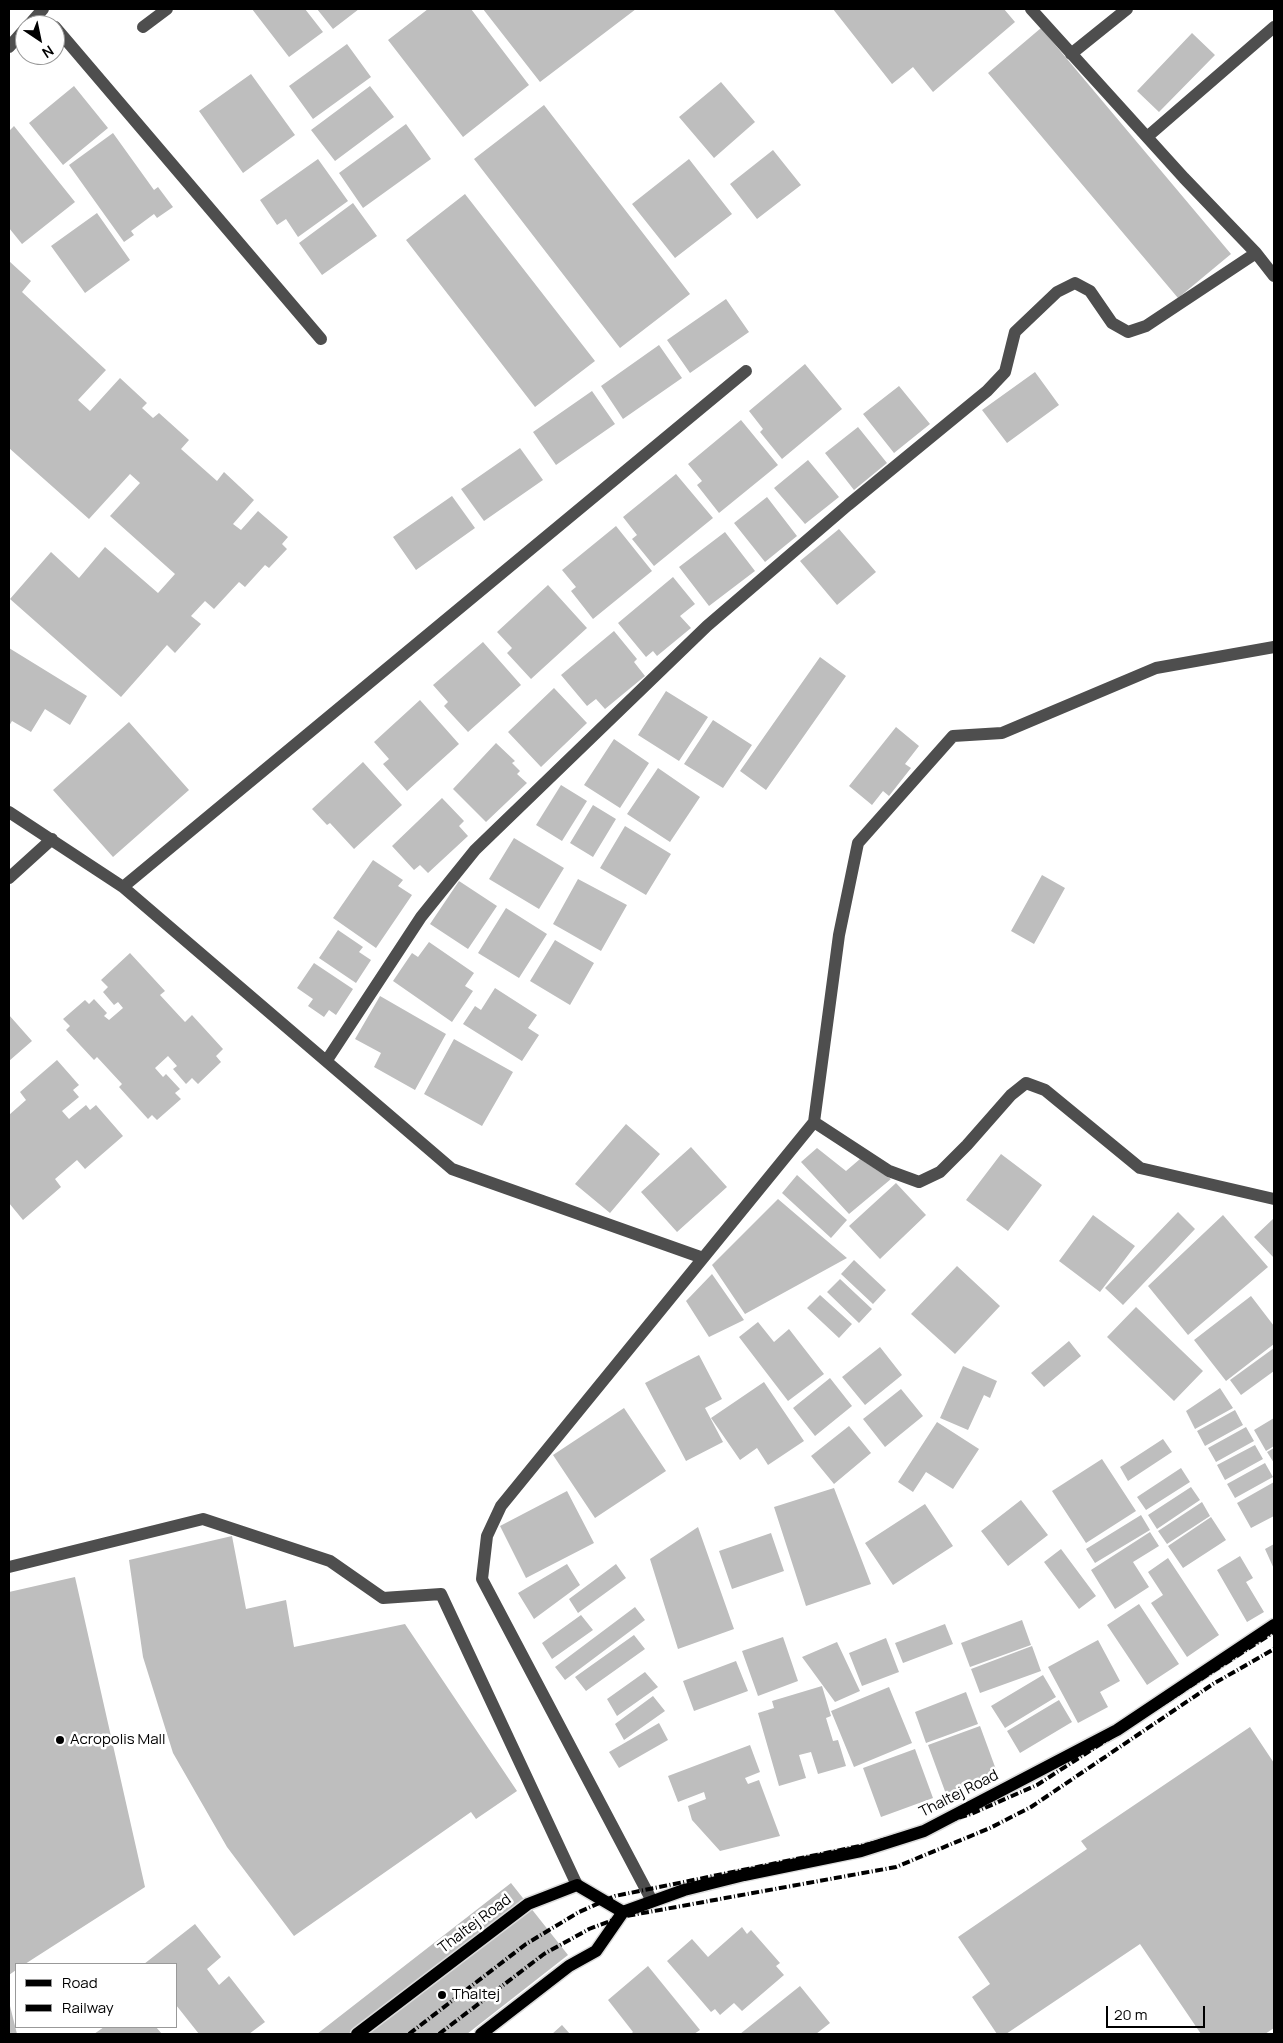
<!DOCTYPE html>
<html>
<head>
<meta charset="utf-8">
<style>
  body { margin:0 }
  #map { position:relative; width:1283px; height:2043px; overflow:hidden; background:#fff; font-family:Manrope,sans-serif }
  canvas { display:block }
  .frame { position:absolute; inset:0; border:10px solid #000; pointer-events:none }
  .legend { position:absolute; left:15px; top:1963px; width:162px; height:65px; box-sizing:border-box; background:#fff; border:1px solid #999; margin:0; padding:6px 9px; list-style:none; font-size:15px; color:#000 }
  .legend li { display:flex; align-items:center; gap:10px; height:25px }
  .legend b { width:25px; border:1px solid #999 }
  .north { position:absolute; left:15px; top:15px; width:50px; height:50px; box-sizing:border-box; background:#fff; border:1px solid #999; border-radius:50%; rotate:146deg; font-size:14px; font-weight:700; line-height:20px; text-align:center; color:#000 }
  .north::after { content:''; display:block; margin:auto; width:18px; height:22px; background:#000; clip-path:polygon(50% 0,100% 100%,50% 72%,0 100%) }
  .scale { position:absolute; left:1106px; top:2006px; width:99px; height:22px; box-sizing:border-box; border:2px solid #000; border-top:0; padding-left:6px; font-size:15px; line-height:18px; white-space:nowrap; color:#000; -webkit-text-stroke:4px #fff; paint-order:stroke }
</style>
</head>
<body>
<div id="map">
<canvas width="1283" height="2043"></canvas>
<div class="frame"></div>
<ul class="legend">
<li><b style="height:6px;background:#000"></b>Road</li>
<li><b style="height:6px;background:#000"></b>Railway</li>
</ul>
<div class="north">N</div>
<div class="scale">20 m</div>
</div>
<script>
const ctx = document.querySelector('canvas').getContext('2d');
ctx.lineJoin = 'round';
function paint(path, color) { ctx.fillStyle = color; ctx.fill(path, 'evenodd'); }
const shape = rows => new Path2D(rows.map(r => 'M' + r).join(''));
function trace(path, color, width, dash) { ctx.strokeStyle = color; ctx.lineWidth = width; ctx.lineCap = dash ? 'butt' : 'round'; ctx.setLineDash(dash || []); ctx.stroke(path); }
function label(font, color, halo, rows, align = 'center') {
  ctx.font = font + ' Manrope,sans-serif'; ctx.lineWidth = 5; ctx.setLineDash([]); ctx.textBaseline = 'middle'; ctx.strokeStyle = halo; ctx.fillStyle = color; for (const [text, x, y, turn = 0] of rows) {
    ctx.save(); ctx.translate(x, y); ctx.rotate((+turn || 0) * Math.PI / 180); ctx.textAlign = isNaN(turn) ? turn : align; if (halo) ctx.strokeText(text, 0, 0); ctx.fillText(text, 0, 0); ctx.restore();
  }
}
paint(shape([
  [252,9,305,9,323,32,289,57],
  [317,9,359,9,333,29],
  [428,9,471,9,529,85,463,137,388,40],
  [483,9,636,9,540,82],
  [833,9,1004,9,1015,22,933,92,913,67,892,84],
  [1041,28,1231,254,1178,298,988,73],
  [1192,33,1215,55,1159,112,1137,91],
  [347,44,371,77,313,119,289,86],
  [251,74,295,135,243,173,199,111],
  [721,82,755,122,714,158,679,117],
  [74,86,108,128,63,165,29,123],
  [370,86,394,117,335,161,311,130],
  [544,105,690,294,620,348,474,159],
  [406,124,431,159,363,208,339,173],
  [14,126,75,202,22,244,9,228,9,131],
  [113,133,154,190,158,187,173,207,157,218,154,214,131,231,134,235,124,242,69,165],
  [773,150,801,185,757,219,730,184],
  [318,159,348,201,298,237,286,219,277,225,260,200],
  [689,159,732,214,675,258,632,204],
  [465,194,595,361,535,407,406,240],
  [353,203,377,236,322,275,299,243],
  [97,213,130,260,85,293,51,246],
  [9,261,31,281,22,292,106,370,78,400,90,411,120,378,147,403,142,408,153,418,159,413,189,440,181,449,217,481,224,472,254,500,233,524,241,530,258,511,288,537,282,544,287,549,269,568,265,565,245,587,239,582,214,609,205,601,191,616,201,624,175,653,167,645,121,697,10,599,51,552,79,578,105,547,158,593,175,574,110,516,140,483,130,474,89,519,9,448],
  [726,299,749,332,690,373,667,340],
  [659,345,682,378,623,419,601,386],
  [805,364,842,409,782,459,760,432,763,429,749,411],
  [1035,372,1059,405,1007,443,982,410],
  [899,386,930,424,894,453,863,414],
  [592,391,615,424,556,465,533,432],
  [741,420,778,465,719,513,697,485,702,481,688,464],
  [858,427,887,463,854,490,825,453],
  [520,448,543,480,484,521,461,489],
  [808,460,839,497,805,524,774,488],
  [676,474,713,518,654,566,632,539,637,535,623,517],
  [452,496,475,528,416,570,393,537],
  [767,497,797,536,765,562,734,523],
  [616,526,652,571,593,619,571,591,576,587,562,570],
  [839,529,876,572,837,605,800,561],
  [725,532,755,571,709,606,679,567],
  [673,577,695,604,680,616,691,628,657,656,653,651,646,657,618,623],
  [548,585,587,628,531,679,507,653,512,648,497,632],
  [614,631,637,659,634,662,645,676,605,709,596,699,587,706,561,675],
  [483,642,521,685,468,732,444,706,448,702,433,685],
  [9,648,87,696,70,725,45,709,31,732,12,721,9,726],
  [820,657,846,676,766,790,740,771],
  [554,688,587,723,541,767,508,732],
  [666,691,708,717,679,761,638,735],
  [420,700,459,744,407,791,383,764,389,759,374,742],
  [713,720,752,745,723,788,684,764],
  [129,722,189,790,113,857,53,790],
  [896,727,919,746,905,764,911,768,889,796,883,791,872,805,849,786],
  [614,739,649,763,620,808,584,785],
  [496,743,515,761,512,763,520,771,517,774,527,783,486,822,453,789],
  [363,762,402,805,354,849,330,823,327,825,312,809],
  [658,768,700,797,670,842,627,814],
  [561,785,587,801,562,841,536,825],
  [442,798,464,821,459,826,468,836,428,873,420,865,414,870,392,846],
  [593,805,616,819,593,857,570,843],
  [625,826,671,854,646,895,600,868],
  [514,838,564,868,539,909,489,879],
  [373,860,403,880,398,886,412,895,376,948,333,918],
  [1042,875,1065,888,1034,944,1011,931],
  [578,879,627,905,601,951,553,924],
  [459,881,497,906,468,949,430,924],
  [506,908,547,934,519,978,478,953],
  [338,930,363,947,359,952,371,960,356,983,319,958],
  [555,940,594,963,570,1005,530,981],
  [429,942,474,973,465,986,473,991,452,1022,393,981,412,953,418,957],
  [130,953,165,991,160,995,185,1022,192,1015,223,1049,216,1056,221,1062,198,1084,192,1078,186,1084,173,1069,177,1066,168,1056,155,1068,163,1077,166,1074,180,1089,175,1093,181,1099,157,1120,152,1115,148,1119,119,1087,122,1084,97,1057,94,1060,66,1030,70,1026,63,1019,85,1000,89,1004,94,999,107,1013,104,1016,109,1020,123,1008,118,1002,114,1005,103,992,108,987,101,980],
  [314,963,353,989,336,1015,329,1010,324,1017,308,1006,313,999,297,988],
  [495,988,537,1015,528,1028,539,1035,522,1061,463,1024,475,1006,481,1010],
  [380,996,446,1034,415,1090,374,1067,381,1053,355,1039],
  [9,1015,32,1041,9,1061],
  [454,1039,513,1072,482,1126,424,1094],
  [57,1060,79,1085,73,1090,79,1097,62,1111,69,1119,86,1105,90,1110,96,1105,123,1136,85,1169,77,1160,55,1179,61,1187,23,1220,9,1203,9,1115,26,1100,20,1092],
  [626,1124,660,1154,610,1213,575,1184],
  [691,1147,727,1187,677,1232,641,1192],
  [817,1148,846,1171,860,1159,891,1179,849,1214,801,1162],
  [1001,1154,1042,1185,1008,1231,966,1200],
  [797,1175,847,1220,831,1238,782,1193],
  [896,1183,926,1215,880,1259,849,1226],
  [778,1199,847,1258,745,1314,712,1265],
  [1178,1212,1195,1229,1123,1305,1105,1288],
  [1093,1215,1135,1246,1100,1292,1059,1261],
  [1223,1215,1268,1267,1188,1335,1148,1286],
  [1274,1218,1274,1258,1254,1237],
  [854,1260,886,1290,873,1304,841,1274],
  [957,1266,1000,1306,955,1354,911,1314],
  [712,1274,744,1320,709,1337,686,1301],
  [840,1279,872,1309,859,1323,827,1292],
  [820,1295,852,1324,839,1338,807,1308],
  [1251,1296,1274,1326,1274,1344,1226,1381,1194,1340],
  [1136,1307,1203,1371,1174,1401,1107,1337],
  [758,1322,774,1342,789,1329,824,1374,788,1401,739,1337],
  [1069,1341,1081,1356,1044,1387,1031,1373],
  [880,1347,902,1375,865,1405,842,1377],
  [1274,1348,1274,1371,1241,1395,1230,1380],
  [699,1355,722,1399,705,1408,723,1442,686,1461,645,1383],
  [963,1366,997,1381,990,1398,984,1395,968,1430,940,1418],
  [830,1378,852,1406,815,1436,793,1408],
  [764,1382,804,1441,768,1465,757,1448,740,1460,711,1418],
  [1220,1388,1233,1408,1195,1429,1186,1411],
  [901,1389,923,1416,885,1447,863,1419],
  [624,1408,666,1471,595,1518,553,1455],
  [1235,1410,1243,1425,1205,1446,1197,1431],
  [1274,1418,1274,1446,1266,1451,1254,1430],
  [937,1422,979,1449,953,1489,926,1472,913,1492,898,1482],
  [849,1426,871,1453,834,1484,811,1456],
  [1246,1427,1254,1441,1216,1462,1208,1448],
  [1163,1439,1172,1452,1128,1481,1120,1467],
  [1255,1445,1263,1459,1225,1480,1217,1465],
  [1274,1448,1274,1463,1267,1452],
  [1102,1459,1136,1511,1086,1543,1052,1491],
  [1265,1463,1273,1477,1235,1498,1227,1484],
  [1181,1468,1190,1482,1146,1510,1137,1497],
  [1274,1482,1274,1516,1251,1528,1237,1503],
  [1191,1487,1200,1500,1157,1529,1148,1515],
  [834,1488,871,1584,806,1606,774,1507],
  [567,1491,594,1543,526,1578,500,1526],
  [1021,1500,1048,1535,1008,1566,981,1531],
  [1202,1502,1210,1516,1167,1544,1158,1531],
  [925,1504,953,1546,893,1585,865,1543],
  [1141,1515,1150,1530,1095,1563,1086,1549],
  [1211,1517,1226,1540,1183,1568,1168,1546],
  [698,1527,734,1629,678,1649,650,1559],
  [1150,1532,1159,1546,1133,1562,1149,1587,1115,1609,1091,1570],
  [771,1533,784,1571,732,1589,719,1551],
  [232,1536,246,1609,286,1600,294,1647,405,1624,517,1791,476,1819,471,1812,294,1936,227,1847,173,1753,143,1657,129,1560],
  [1274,1544,1274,1569,1265,1549],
  [1061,1549,1096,1596,1079,1609,1044,1562],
  [1240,1556,1253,1578,1246,1582,1264,1612,1247,1622,1217,1570],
  [1168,1558,1219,1635,1187,1657,1151,1603,1163,1595,1148,1572],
  [567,1564,580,1585,534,1619,518,1593],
  [616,1564,626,1578,578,1613,569,1599],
  [75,1577,145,1887,25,1964,16,1964,16,1970,9,1975,9,1592],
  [1139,1604,1179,1664,1147,1685,1107,1625],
  [635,1607,645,1620,565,1680,555,1667],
  [581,1615,593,1630,552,1659,542,1643],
  [1022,1620,1031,1645,970,1667,961,1643],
  [945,1624,953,1644,903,1663,895,1643],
  [634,1635,645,1649,586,1691,575,1677],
  [783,1637,798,1681,758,1696,742,1651],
  [886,1638,899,1672,862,1686,849,1653],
  [1098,1640,1120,1681,1100,1692,1108,1707,1078,1723,1048,1667],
  [837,1642,860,1691,835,1702,802,1657],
  [1032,1646,1041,1671,980,1693,971,1669],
  [736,1661,748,1691,694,1711,683,1681],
  [645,1672,658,1687,617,1716,607,1699],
  [1043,1675,1056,1697,1005,1728,991,1706],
  [822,1686,831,1716,826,1718,833,1741,838,1740,846,1766,818,1774,811,1752,799,1755,806,1778,779,1786,758,1713,774,1708,772,1701],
  [889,1687,912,1743,854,1767,831,1711],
  [966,1692,978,1724,926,1743,915,1712],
  [653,1696,665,1711,624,1740,615,1724],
  [1059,1700,1072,1722,1020,1753,1007,1731],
  [659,1723,668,1740,619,1768,609,1752],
  [980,1726,998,1775,946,1794,928,1745],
  [1250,1727,1274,1763,1274,2028,1265,2034,1201,2034,1140,1944,1006,2034,997,2034,972,1997,990,1984,958,1937,1087,1849,1081,1841],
  [750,1745,760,1772,745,1778,748,1784,759,1780,780,1836,720,1851,692,1820,688,1806,706,1799,704,1792,678,1802,668,1776],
  [915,1749,933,1798,881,1817,863,1768],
  [511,1883,568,1955,467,2034,317,2034],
  [195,1924,221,1957,207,1969,219,1985,229,1976,265,2022,249,2034,199,2034,176,2005,176,1964,144,1964],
  [742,1927,747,1934,751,1930,780,1963,776,1966,784,1975,742,2011,734,2003,720,2015,715,2009,711,2012,667,1961,692,1939,708,1957],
  [648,1966,700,2030,694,2034,631,2034,633,2032,608,2000],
  [800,1986,830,2023,816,2034,740,2034],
  [9,2002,17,2034,9,2034],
  [562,2025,570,2034,552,2034],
  [104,2027,156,2027,162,2034,94,2034]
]), '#bebebe');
const major = shape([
  [357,2034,528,1904,577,1885,623,1912],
  [481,2034,569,1966,596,1951,623,1912,684,1890,744,1875,861,1851,924,1831,1117,1730,1274,1625]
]);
trace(major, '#dbdbdb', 15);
trace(shape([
  [1031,9,1184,178,1256,253,1274,276],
  [29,25,43,9],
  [55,27,321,339],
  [143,27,167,9],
  [9,47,25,29],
  [1071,54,1127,9],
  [1147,137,1274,27],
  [9,812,123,887,452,1169,703,1258],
  [9,878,52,839],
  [123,887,746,371],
  [327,1060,421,917,475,850,707,626,848,505,987,391,1005,372,1015,332,1057,292,1075,283,1090,291,1112,323,1128,332,1146,326,1256,253],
  [814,1122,889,1171,919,1182,940,1172,967,1145,1011,1095,1026,1083,1045,1090,1140,1168,1274,1199],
  [9,1567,203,1519,330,1561,383,1598,441,1594,577,1885],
  [652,1901,482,1579,487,1536,501,1506,814,1122,839,935,858,843,953,736,1002,733,1156,668,1274,647]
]), '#4e4e4e', 12);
trace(major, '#000', 12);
trace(shape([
  [409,2034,526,1944,579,1912,615,1896,870,1844,971,1814,1037,1785,1274,1632],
  [439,2034,544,1954,589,1929,621,1917,896,1867,990,1828,1031,1807,1213,1684,1274,1649]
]), '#000', 4, [8, 2.5, 1, 2.5]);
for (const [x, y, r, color] of [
  [60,1740,5,"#000"],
  [442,1995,5,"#000"]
]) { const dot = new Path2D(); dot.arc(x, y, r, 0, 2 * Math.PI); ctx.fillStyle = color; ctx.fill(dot); trace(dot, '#fff', 2); }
label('15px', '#000', '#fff', [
  ["Acropolis Mall",70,1740],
  ["Thaltej",452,1995]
], 'left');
label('15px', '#000', '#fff', [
  ["Thaltej Road",959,1794,-27],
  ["Thaltej Road",475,1924,-37]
]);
</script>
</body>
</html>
